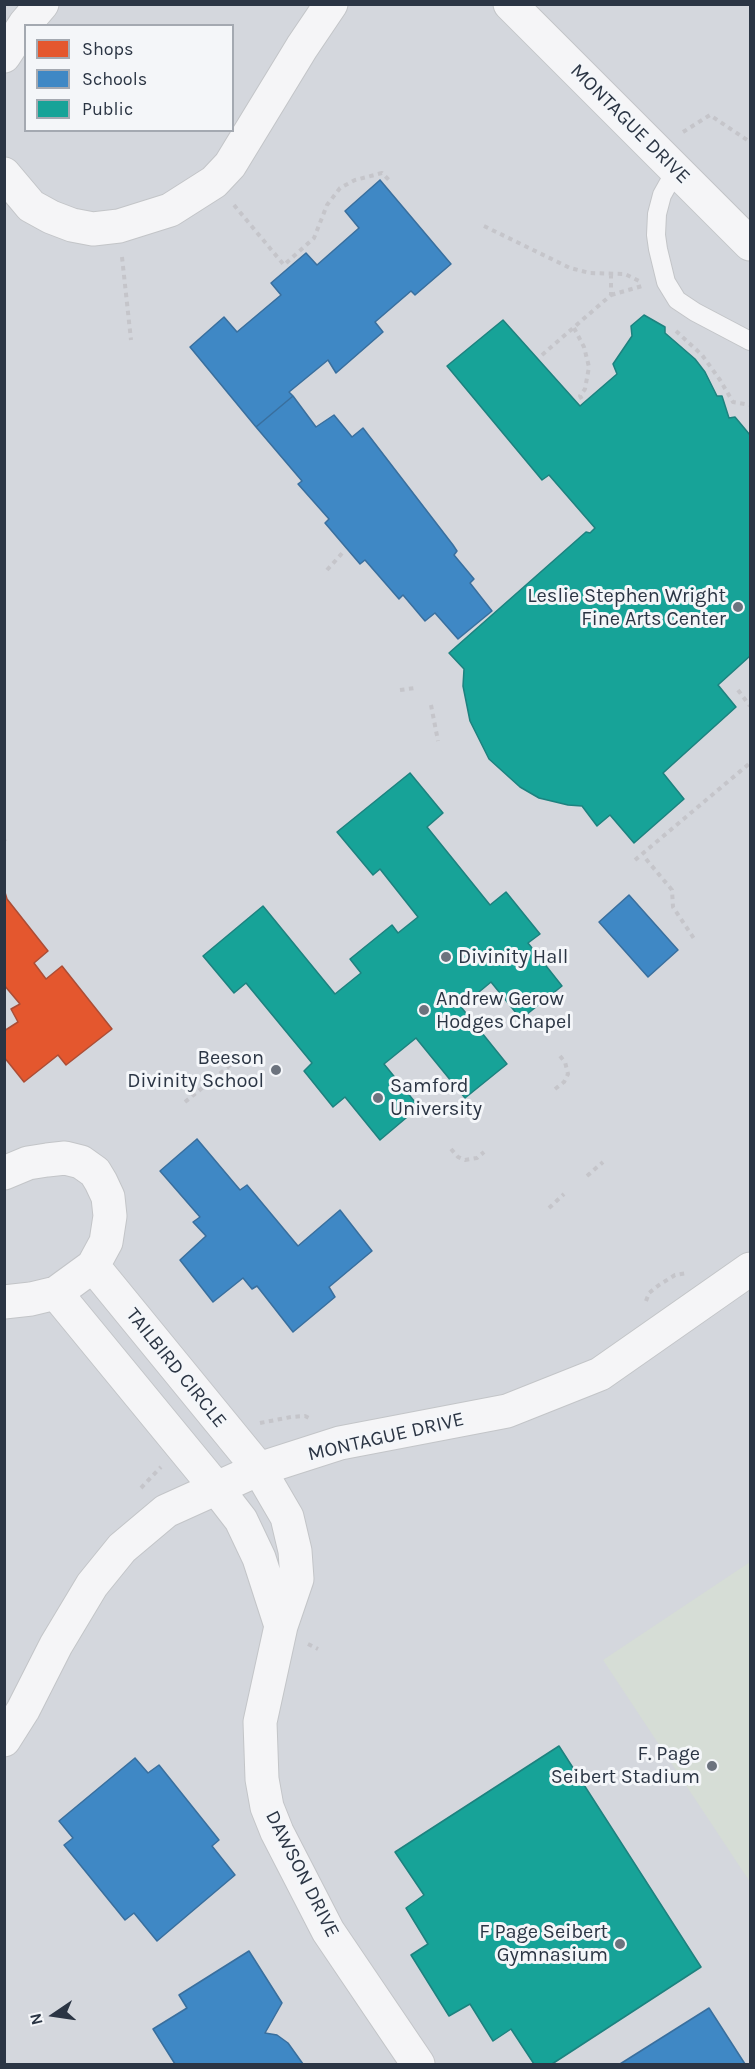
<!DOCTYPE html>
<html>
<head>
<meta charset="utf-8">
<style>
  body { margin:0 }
  #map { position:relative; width:755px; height:2069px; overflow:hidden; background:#e5e7ea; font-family:Karla,sans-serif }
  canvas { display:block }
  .frame { position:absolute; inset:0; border:6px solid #2b3544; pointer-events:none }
  .legend { position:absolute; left:24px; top:24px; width:210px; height:108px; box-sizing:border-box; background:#f4f6f9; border:2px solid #a4a9b1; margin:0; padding:8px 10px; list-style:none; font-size:18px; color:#2b3544 }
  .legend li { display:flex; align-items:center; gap:12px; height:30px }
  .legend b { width:30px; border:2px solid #a4a9b1 }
  .north { position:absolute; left:24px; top:1985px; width:60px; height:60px; -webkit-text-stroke:4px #f4f6f9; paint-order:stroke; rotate:257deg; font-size:16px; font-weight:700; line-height:24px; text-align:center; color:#2b3544 }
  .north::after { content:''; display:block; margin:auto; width:21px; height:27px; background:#2b3544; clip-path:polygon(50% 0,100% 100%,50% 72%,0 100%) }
</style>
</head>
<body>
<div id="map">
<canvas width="755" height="2069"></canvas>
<div class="frame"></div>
<ul class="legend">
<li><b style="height:16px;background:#e4572e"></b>Shops</li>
<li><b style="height:16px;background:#3f88c5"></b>Schools</li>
<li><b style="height:16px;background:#17a398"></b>Public</li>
</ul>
<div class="north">N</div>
</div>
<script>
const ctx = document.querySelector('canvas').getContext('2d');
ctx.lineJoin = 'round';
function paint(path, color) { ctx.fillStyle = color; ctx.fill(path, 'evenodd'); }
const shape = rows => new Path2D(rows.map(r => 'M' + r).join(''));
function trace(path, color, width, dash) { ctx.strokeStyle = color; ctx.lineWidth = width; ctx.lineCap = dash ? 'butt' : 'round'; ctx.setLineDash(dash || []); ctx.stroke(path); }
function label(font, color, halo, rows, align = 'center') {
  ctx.font = font + ' Karla,sans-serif'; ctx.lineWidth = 6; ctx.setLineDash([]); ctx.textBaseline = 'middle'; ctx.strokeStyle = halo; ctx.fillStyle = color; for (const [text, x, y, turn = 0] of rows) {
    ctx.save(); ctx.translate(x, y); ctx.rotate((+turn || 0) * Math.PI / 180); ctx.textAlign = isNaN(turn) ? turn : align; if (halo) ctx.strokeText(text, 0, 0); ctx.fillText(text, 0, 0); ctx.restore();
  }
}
paint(shape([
  [5,5,750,5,750,2064,5,2064],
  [26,26,232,26,232,130,26,130]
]), '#d4d7dd');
paint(shape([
  [750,1562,750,1882,603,1660]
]), '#d6ddd6');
const shops = shape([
  [4,889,7,899,48,951,34,963,46,979,62,966,112,1029,66,1065,58,1055,24,1082,4,1057,4,1031,18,1022,11,1009,20,1004,4,985,4,889]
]);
paint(shops, '#e4572e');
trace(shops, '#ac4d35', 1.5);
const schools = shape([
  [380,180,451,264,415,295,411,291,375,322,383,332,336,373,328,360,289,392,293,396,256,427,190,347,224,317,237,332,281,295,271,283,306,253,317,265,359,228,345,211,380,180],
  [293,396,316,427,334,415,352,437,363,428,453,545,457,551,454,555,474,579,470,583,492,611,458,639,435,613,425,621,403,595,399,599,365,560,360,564,325,523,329,519,298,484,302,481,256,427,293,396],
  [629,895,678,950,648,977,599,922,629,895],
  [197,1139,240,1190,247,1185,298,1246,340,1210,372,1251,329,1287,335,1297,293,1332,257,1286,252,1289,243,1278,213,1302,180,1260,206,1236,193,1222,200,1217,160,1171,197,1139],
  [135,1758,148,1773,159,1765,219,1840,212,1846,235,1875,157,1941,134,1913,125,1920,64,1845,73,1838,59,1821,135,1758],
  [249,1951,282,2003,265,2033,277,2035,288,2043,303,2064,175,2064,153,2029,187,2008,179,1995,249,1951],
  [709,2008,745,2064,620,2064,709,2008]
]);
paint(schools, '#3f88c5');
trace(schools, '#396f9e', 1.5);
const public = shape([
  [644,315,665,327,665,333,695,359,705,372,717,396,722,396,729,418,735,417,750,435,750,656,718,685,736,707,663,773,684,799,634,843,610,815,597,826,582,806,568,805,539,798,520,787,489,759,470,721,463,686,464,669,449,653,586,532,590,533,595,528,549,475,542,480,447,366,503,320,580,406,617,374,613,364,632,336,631,326,644,315],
  [410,773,443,813,427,827,490,905,506,892,540,934,528,943,562,986,521,1019,491,982,461,1007,507,1064,465,1098,416,1038,384,1064,419,1107,380,1140,345,1097,333,1107,304,1071,312,1063,246,983,234,993,203,956,263,906,335,994,361,973,350,959,392,925,398,933,418,917,380,869,373,875,337,832,410,773],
  [559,1746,701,1967,552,2064,534,2064,511,2029,493,2041,470,2004,449,2016,411,1955,428,1944,406,1908,424,1895,395,1852,559,1746]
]);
paint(public, '#17a398');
trace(public, '#1d827f', 1.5);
const service = shape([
  [676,170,662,195,657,214,656,235,658,249,666,282,677,300,695,312,750,341]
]);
const minor = shape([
  [510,4,750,244],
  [4,56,25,24,42,4],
  [4,174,31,206,51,217,72,225,93,229,119,226,170,210,214,182,230,165,302,47,331,4],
  [4,1173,28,1163,47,1160,65,1158,81,1162,95,1172,101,1182,108,1197,110,1216,106,1242,93,1266,56,1293,31,1299,4,1302],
  [93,1266,259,1469,287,1517,295,1551,297,1579,281,1626,260,1722,262,1779,267,1807,277,1832,328,1931,418,2064],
  [56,1293,217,1489,241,1520,259,1558,281,1626],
  [4,1740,23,1710,56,1645,92,1585,122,1548,166,1511,259,1469,340,1443,507,1411,600,1374,750,1269]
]);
trace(service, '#c3c5c8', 20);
trace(minor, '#c3c5c8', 35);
trace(shape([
  [683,132,710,115,750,142],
  [234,205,284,265,314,238,327,205,340,188,355,180,382,173,389,180],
  [484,226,570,268,590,273,625,274,641,282],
  [122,257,131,340],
  [611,295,642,286],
  [574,328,584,347,589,367,585,389,580,396,583,401],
  [676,331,702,355,720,380,733,402,750,405],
  [542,355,611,295,611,274],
  [327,570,345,550],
  [400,690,415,688],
  [738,690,750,706],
  [431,705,438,741],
  [4,840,6,839],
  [646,859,672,890,673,907,695,940],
  [635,860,750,763],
  [555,1089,564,1082,568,1074,565,1062,560,1056],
  [185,1102,245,1053],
  [451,1149,458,1157,465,1160,477,1158,484,1152],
  [587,1176,603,1162],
  [549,1208,564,1194],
  [646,1301,649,1293,659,1285,675,1275,687,1273],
  [260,1423,291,1417,305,1416,311,1419],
  [141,1488,161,1467],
  [308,1644,318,1649]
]), '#c5c5ca', 4, [4.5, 4.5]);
trace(service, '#f5f5f7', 18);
trace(minor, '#f5f5f7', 33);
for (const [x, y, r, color] of [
  [738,607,6,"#6c737e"],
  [446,957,6,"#6c737e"],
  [424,1010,6,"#6c737e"],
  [276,1070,6,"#6c737e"],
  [378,1098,6,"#6c737e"],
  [712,1766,6,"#6c737e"],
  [620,1944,6,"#6c737e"]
]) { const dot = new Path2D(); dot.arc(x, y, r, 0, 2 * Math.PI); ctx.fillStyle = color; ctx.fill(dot); trace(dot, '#f4f6f9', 2); }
label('20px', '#2b3544', '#f4f6f9', [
  ["MONTAGUE DRIVE",630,124,45],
  ["TAILBIRD CIRCLE",176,1368,51],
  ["MONTAGUE DRIVE",386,1437,-13],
  ["DAWSON DRIVE",302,1874,63]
]);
label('20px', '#2b3544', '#f4f6f9', [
  ["Leslie Stephen Wright",726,596],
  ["Fine Arts Center",726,619],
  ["Divinity Hall",458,957,"left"],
  ["Andrew Gerow",436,999,"left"],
  ["Hodges Chapel",436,1022,"left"],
  ["Beeson",264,1058],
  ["Divinity School",264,1081],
  ["Samford",390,1086,"left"],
  ["University",390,1109,"left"],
  ["F. Page",700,1754],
  ["Seibert Stadium",700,1777],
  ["F Page Seibert",608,1932],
  ["Gymnasium",608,1955]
], 'right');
</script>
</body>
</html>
